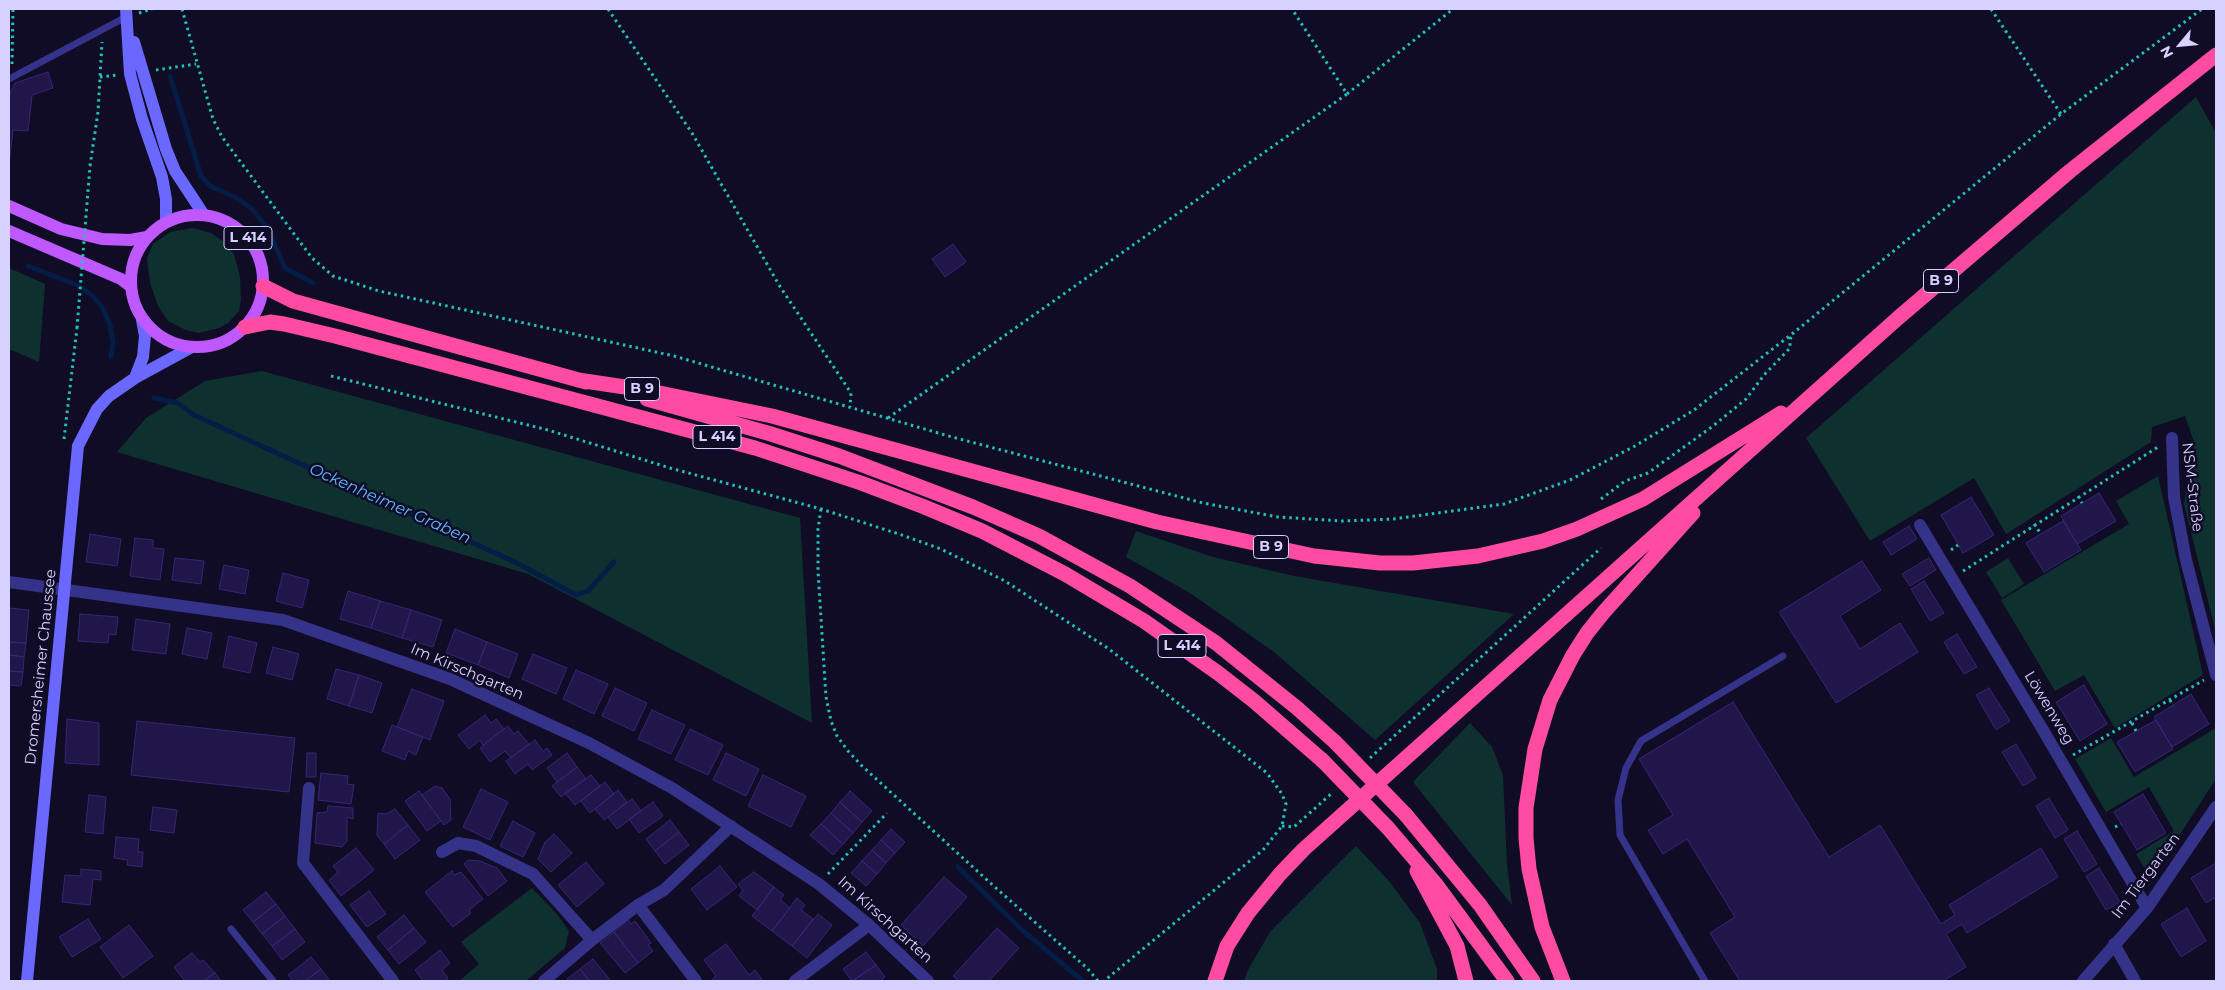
<!DOCTYPE html>
<html>
<head>
<meta charset="utf-8">
<style>
  body { margin:0 }
  #map { position:relative; width:2225px; height:990px; overflow:hidden; background:#100c26; font-family:Montserrat,sans-serif }
  canvas { display:block }
  .frame { position:absolute; inset:0; border:10px solid #d6d1ff; pointer-events:none }
  .north { position:absolute; left:2155px; top:20px; width:50px; height:50px; -webkit-text-stroke:4px #100c26; paint-order:stroke; rotate:242deg; font-size:14px; font-weight:700; line-height:20px; text-align:center; color:#d6d1ff }
  .north::after { content:''; display:block; margin:auto; width:18px; height:22px; background:#d6d1ff; clip-path:polygon(50% 0,100% 100%,50% 72%,0 100%) }
</style>
</head>
<body>
<div id="map">
<canvas width="2225" height="990"></canvas>
<div class="frame"></div>
<div class="north">N</div>
</div>
<script>
const ctx = document.querySelector('canvas').getContext('2d');
ctx.lineJoin = 'round';
function paint(path, color) { ctx.fillStyle = color; ctx.fill(path, 'evenodd'); }
const shape = rows => new Path2D(rows.map(r => 'M' + r).join(''));
function trace(path, color, width, dash) { ctx.strokeStyle = color; ctx.lineWidth = width; ctx.lineCap = dash ? 'butt' : 'round'; ctx.setLineDash(dash || []); ctx.stroke(path); }
function label(font, color, halo, rows, align = 'center') {
  ctx.font = font + ' Montserrat,sans-serif'; ctx.lineWidth = 5; ctx.setLineDash([]); ctx.textBaseline = 'middle'; ctx.strokeStyle = halo; ctx.fillStyle = color; for (const [text, x, y, turn = 0] of rows) {
    ctx.save(); ctx.translate(x, y); ctx.rotate((+turn || 0) * Math.PI / 180); ctx.textAlign = isNaN(turn) ? turn : align; if (halo) ctx.strokeText(text, 0, 0); ctx.fillText(text, 0, 0); ctx.restore();
  }
}
paint(shape([
  [2196,97,2216,133,2216,633,2184,504,2194,442,2185,416,2152,427,2151,442,2006,534,1974,478,1870,541,1806,438],
  [192,228,211,233,224,242,234,254,240,277,241,300,239,311,228,323,219,328,199,333,186,330,168,321,158,306,150,283,147,258,153,244,170,232],
  [9,268,45,284,39,362,9,349],
  [262,371,800,518,812,723,528,574,117,452,146,418,205,381],
  [2158,476,2203,675,2115,728,2084,675,2055,691,2001,600,2129,524,2116,501],
  [1136,531,1213,557,1294,576,1514,614,1375,740,1274,652,1190,593,1126,557],
  [2008,558,2024,584,2002,598,1986,572],
  [1470,723,1492,747,1503,775,1507,865,1512,905,1413,782],
  [2216,728,2216,779,2151,879,2136,854,2174,831,2149,787,2106,812,2075,759,2111,738,2134,777],
  [1356,846,1389,881,1420,923,1437,969,1437,981,1244,981,1248,970,1270,932],
  [532,888,557,914,569,931,565,948,526,981,459,981,479,964,461,942]
]), '#0e302f');
trace(shape([
  [170,76,201,176,210,186,235,197,252,209,267,228,285,268,313,283],
  [28,266,77,285,93,296,103,308,110,325,113,342,111,357],
  [154,398,178,403,194,415,519,564,576,595,588,591,614,562],
  [958,867,1022,930,1083,981]
]), '#041d46', 5);
const building = shape([
  [48,72,53,88,32,95,28,131,13,130,9,165,9,97,11,91,15,83,48,72],
  [953,244,966,262,945,277,932,259,953,244],
  [2099,493,2116,521,2077,544,2061,516,2099,493],
  [1971,497,1994,535,1963,553,1941,515,1971,497],
  [2063,521,2081,550,2044,572,2026,543,2063,521],
  [1909,526,1917,539,1891,555,1883,542,1909,526],
  [90,534,121,539,117,566,86,562,90,534],
  [135,538,153,540,153,548,164,549,160,580,130,576,135,538],
  [175,558,204,561,201,584,172,580,175,558],
  [1929,558,1936,570,1910,586,1902,574,1929,558],
  [1862,561,1881,590,1840,616,1860,649,1900,623,1918,652,1836,703,1779,612,1862,561],
  [224,565,249,570,245,594,219,589,224,565],
  [283,573,309,580,302,608,276,601,283,573],
  [1924,581,1944,613,1930,621,1911,589,1924,581],
  [348,591,380,601,371,628,340,619,348,591],
  [380,601,411,610,402,638,371,628,380,601],
  [9,608,29,610,26,643,9,642,9,608],
  [411,610,442,620,433,647,402,638,411,610],
  [80,614,118,617,116,635,109,634,108,643,78,641,80,614],
  [136,619,170,624,166,654,132,650,136,619],
  [187,628,212,633,207,659,182,654,187,628],
  [455,629,487,642,478,665,446,653,455,629],
  [1957,634,1977,667,1964,674,1944,642,1957,634],
  [229,636,257,643,250,673,223,667,229,636],
  [9,642,26,643,24,657,9,655,9,642],
  [487,642,518,654,509,678,478,665,487,642],
  [273,647,299,654,292,680,266,673,273,647],
  [533,654,567,668,556,694,522,679,533,654],
  [9,655,24,657,23,672,9,671,9,655],
  [336,669,359,675,349,706,327,699,336,669],
  [576,670,608,684,594,714,563,699,576,670],
  [9,671,23,672,21,686,9,685,9,671],
  [359,675,382,683,372,713,349,706,359,675],
  [2084,685,2107,724,2080,741,2056,702,2084,685],
  [615,688,647,703,634,731,602,716,615,688],
  [1989,688,2010,721,1996,730,1976,695,1989,688],
  [412,689,444,701,430,740,397,727,412,689],
  [2191,694,2209,724,2172,747,2154,717,2191,694],
  [1733,702,1829,857,1880,825,1941,924,1955,915,1949,905,2041,848,2058,877,1967,933,1962,924,1946,934,1966,967,1943,981,1740,981,1710,933,1735,917,1687,839,1663,854,1648,830,1673,815,1639,759,1733,702],
  [652,710,685,725,671,754,638,739,652,710],
  [485,715,491,723,496,719,504,729,483,745,480,740,469,749,458,735,485,715],
  [67,719,99,723,99,765,65,763,67,719],
  [2156,720,2173,749,2135,772,2117,742,2156,720],
  [137,721,295,738,289,792,131,775,137,721],
  [392,725,423,737,416,755,408,751,405,760,382,751,392,725],
  [508,726,514,734,518,731,529,744,511,758,505,751,490,762,480,748,508,726],
  [690,729,723,745,708,775,675,760,690,729],
  [535,740,543,751,547,748,552,755,532,770,528,764,515,774,506,761,535,740],
  [2016,744,2036,778,2023,786,2002,752,2016,744],
  [307,753,316,753,316,777,306,777,307,753],
  [567,753,577,767,557,782,547,768,567,753],
  [726,753,759,769,746,796,713,780,726,753],
  [577,767,586,779,561,797,552,786,577,767],
  [321,773,348,776,347,784,354,785,351,804,318,800,321,773],
  [591,775,600,786,575,805,565,793,591,775],
  [763,775,806,796,791,827,748,806,763,775],
  [605,782,614,794,590,813,581,801,605,782],
  [435,786,442,788,450,799,451,820,444,825,422,795,435,786],
  [481,789,508,802,490,840,463,827,481,789],
  [618,790,627,802,604,820,595,809,618,790],
  [419,791,441,821,427,831,405,801,419,791],
  [850,791,872,811,862,822,840,802,850,791],
  [2143,794,2166,833,2137,850,2114,812,2143,794],
  [89,795,106,797,103,834,85,832,89,795],
  [2049,798,2068,830,2055,838,2036,806,2049,798],
  [632,799,641,811,617,829,608,817,632,799],
  [653,802,663,816,639,833,629,819,653,802],
  [840,802,862,822,853,833,831,813,840,802],
  [328,806,353,808,353,819,347,817,347,841,342,847,315,843,317,813,327,812,328,806],
  [153,807,177,810,174,833,150,830,153,807],
  [395,809,408,825,384,844,377,835,378,813,386,814,395,809],
  [831,813,853,833,843,844,821,824,831,813],
  [670,820,679,832,655,851,646,839,670,820],
  [513,821,535,833,523,857,500,846,513,821],
  [821,824,843,844,833,855,810,835,821,824],
  [408,825,420,840,395,859,384,844,408,825],
  [891,829,905,842,895,853,881,840,891,829],
  [2077,831,2097,864,2084,872,2064,839,2077,831],
  [679,832,689,845,665,864,655,851,679,832],
  [554,834,572,853,551,872,538,859,545,842,554,834],
  [116,837,139,839,138,852,143,852,142,867,127,865,128,860,114,858,116,837],
  [881,840,895,853,886,863,872,850,881,840],
  [356,848,374,870,341,896,329,880,338,872,333,866,356,848],
  [872,850,886,863,877,874,862,861,872,850],
  [468,860,480,861,497,868,507,881,488,896,464,864,468,860],
  [862,861,877,874,866,886,851,873,862,861],
  [586,862,604,884,577,907,558,885,586,862],
  [2216,863,2216,897,2206,903,2191,878,2216,863],
  [720,866,737,887,707,910,691,889,720,866],
  [2099,868,2120,902,2106,910,2086,876,2099,868],
  [81,869,101,871,101,880,93,879,90,905,62,902,65,875,81,876,81,869],
  [452,871,454,875,461,872,483,899,469,910,471,913,453,927,425,892,452,871],
  [754,872,774,887,757,910,739,896,743,890,738,884,754,872],
  [944,877,967,897,923,946,901,925,944,877],
  [774,887,784,895,780,900,790,908,772,931,752,916,774,887],
  [369,891,386,914,367,927,350,905,369,891],
  [266,892,276,904,253,922,243,910,266,892],
  [797,898,805,905,801,910,813,919,792,946,772,931,797,898],
  [276,904,285,916,262,934,253,922,276,904],
  [2187,908,2206,941,2181,957,2161,924,2187,908],
  [818,914,832,925,807,958,792,946,818,914],
  [404,915,414,928,388,950,377,937,404,915],
  [285,916,295,929,272,946,262,934,285,916],
  [88,919,101,939,72,957,59,937,88,919],
  [628,920,631,924,635,921,651,943,648,945,653,951,638,963,614,932,628,920],
  [129,925,153,956,123,978,100,947,129,925],
  [414,928,426,942,399,964,388,950,414,928],
  [997,928,1019,948,989,981,959,981,953,976,997,928],
  [295,929,305,942,282,960,272,946,295,929],
  [614,932,638,963,625,973,600,943,614,932],
  [726,944,749,975,755,970,763,981,711,981,716,976,704,960,726,944],
  [440,950,450,963,442,970,448,978,445,981,423,981,415,970,440,950],
  [866,952,876,965,852,981,843,969,866,952],
  [192,953,200,962,203,960,215,973,204,981,185,981,174,967,192,953],
  [311,957,321,969,305,981,293,981,288,975,311,957],
  [593,959,611,981,589,981,580,969,593,959],
  [876,965,885,977,880,981,853,981,876,965],
  [321,969,330,981,305,981,321,969],
  [580,969,590,981,568,981,567,979,580,969],
  [215,973,221,981,204,981,215,973]
]);
paint(building, '#201649');
trace(building, '#352677', 1);
trace(shape([
  [182,9,213,119,222,137,312,258,333,276,379,291,674,356,952,437,1203,503,1278,517,1343,521,1393,519,1504,504,1570,480,1635,446,1694,410,1797,330,2061,114,2202,9],
  [608,9,692,133,779,285,851,393,850,407],
  [1991,9,2061,114],
  [139,13,152,9],
  [12,64,13,9],
  [156,70,196,64],
  [100,77,117,75],
  [1347,94,1453,9],
  [90,166,98,112,102,42],
  [331,376,548,430,670,468,821,509,899,534,941,549,1005,581,1109,649,1267,773,1282,794,1286,804,1282,826,1263,850,1104,981],
  [888,418,1347,94,1292,9],
  [64,439,77,328],
  [2078,496,2082,503],
  [1601,499,1625,481,1648,473,1713,426,1746,399,1764,375,1790,348,1790,339,1794,333],
  [821,509,818,529,818,571,826,697,831,721,837,736,848,751,862,766,997,889,1087,968,1098,981],
  [2034,524,2041,534],
  [1951,550,1958,545],
  [1963,571,2158,447],
  [2170,700,2173,706],
  [2054,723,2065,717],
  [2132,723,2136,731],
  [2073,755,2204,680],
  [1370,758,1601,548],
  [1282,826,1294,827,1332,793],
  [2115,827,2121,824],
  [828,874,887,813]
]), '#21c2b8', 3, [2.5, 4]);
trace(shape([
  [9,79,126,17],
  [231,929,273,981],
  [1705,981,1620,835,1618,800,1626,768,1641,741,1783,656]
]), '#35328a', 7);
trace(shape([
  [2172,438,2174,497,2186,560,2216,675],
  [1920,525,2043,730,2147,908],
  [9,582,283,620,450,679,589,743,672,788,819,884,869,925,928,981],
  [309,788,303,863,393,981],
  [442,852,458,843,476,846,533,874,592,940],
  [638,905,696,981],
  [2114,944,2135,981],
  [544,981,592,940,638,905,664,890,731,826],
  [795,981,869,925],
  [2083,981,2147,908,2216,807]
]), '#35328a', 12);
trace(shape([
  [126,9,130,74,142,119,162,177,166,199,166,222],
  [134,42,166,149,175,171,204,215],
  [135,378,143,357,145,336,142,320],
  [27,981,78,446,97,409,109,396,135,378,190,348]
]), '#6b68ff', 12);
trace(shape([
  [9,206,61,229,102,239,130,240,147,237],
  '131 281a66 66 0 1 1 132 0a66 66 0 1 1-132 0Z',
  [9,231,121,279,130,286]
]), '#c058ff', 12);
trace(shape([
  [263,286,293,301,586,382],
  [245,327,270,322,284,324,335,336,755,448,861,483,922,506,982,531,1065,574,1144,621,1218,673,1254,701,1323,761],
  [578,380,645,390,772,416,1157,522,1314,556,1380,563,1413,563,1478,556,1543,541,1577,529,1643,499,1781,413],
  [647,399,771,434,839,456,973,507,1039,536,1130,586,1216,643,1297,708,1335,742],
  [1406,815,1480,905,1533,981],
  [1388,828,1435,883,1507,981],
  [1417,871,1457,946,1466,981],
  [1215,981,1227,946,1248,913,1280,874,1304,849,1898,318,2070,171,2216,55],
  [1563,981,1542,927,1529,869,1526,838,1526,808,1535,749,1550,700,1573,655,1587,633,1603,613,1693,513]
]), '#ff4ca2', 15);
trace(shape([
  [77,328,90,166]
]), '#21c2b8', 3, [2.5, 4]);
trace(shape([
  [1335,742,1406,815],
  [1323,761,1388,828]
]), '#ff4ca2', 15);
for (const [x, y, w] of [
  [248,238,48],
  [1941,281,35],
  [642,389,35],
  [717,437,48],
  [1271,547,35],
  [1182,646,48]
]) { const box = new Path2D(); box.roundRect(x - w / 2, y - 11.5, w, 23, 4); ctx.fillStyle = '#100c26'; ctx.fill(box); trace(box, '#d6d1ff', 1); }
label('bold 14px', '#d6d1ff', null, [
  ["L 414",248,238],
  ["B 9",1941,281],
  ["B 9",642,389],
  ["L 414",717,437],
  ["B 9",1271,547],
  ["L 414",1182,646]
]);
label('15px', '#d6d1ff', '#100c26', [
  ["NSM-Straße",2192,487,83],
  ["Dromersheimer Chaussee",41,667,-84],
  ["Im Kirschgarten",467,672,23],
  ["Löwenweg",2049,708,59],
  ["Im Tiergarten",2146,876,-53],
  ["Im Kirschgarten",885,920,42]
]);
label('italic 16px', '#5fb6ff', '#100c26', [
  ["Ockenheimer Graben",390,504,24]
]);
</script>
</body>
</html>
